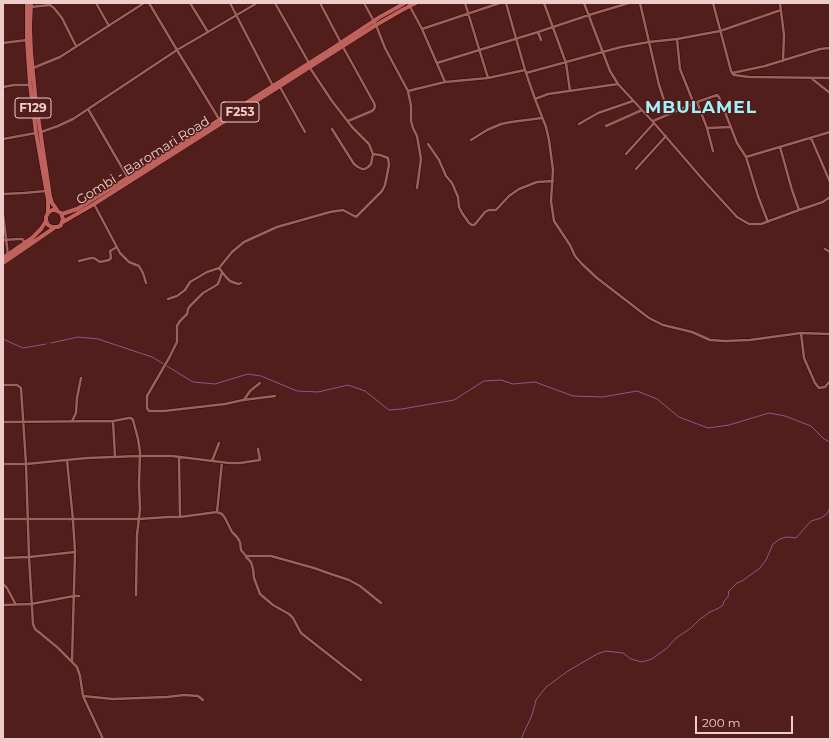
<!DOCTYPE html>
<html>
<head>
<meta charset="utf-8">
<style>
  body { margin:0 }
  #map { position:relative; width:833px; height:742px; overflow:hidden; background:#511e1c; font-family:Montserrat,sans-serif }
  canvas { display:block }
  .frame { position:absolute; inset:0; border:4px solid #efccc9; pointer-events:none }
  .scale { position:absolute; left:695px; top:716px; width:98px; height:18px; box-sizing:border-box; border:2px solid #efccc9; border-top:0; padding-left:5px; font-size:12px; line-height:14px; white-space:nowrap; color:#efccc9; -webkit-text-stroke:3px #511e1c; paint-order:stroke }
</style>
</head>
<body>
<div id="map">
<canvas width="833" height="742"></canvas>
<div class="frame"></div>
<div class="scale">200 m</div>
</div>
<script>
const ctx = document.querySelector('canvas').getContext('2d');
ctx.lineJoin = 'round';
const shape = rows => new Path2D(rows.map(r => 'M' + r).join(''));
function trace(path, color, width, dash) { ctx.strokeStyle = color; ctx.lineWidth = width; ctx.lineCap = dash ? 'butt' : 'round'; ctx.setLineDash(dash || []); ctx.stroke(path); }
function label(font, color, halo, rows, align = 'center') {
  ctx.font = font + ' Montserrat,sans-serif'; ctx.lineWidth = 3; ctx.setLineDash([]); ctx.textBaseline = 'middle'; ctx.strokeStyle = halo; ctx.fillStyle = color; for (const [text, x, y, turn = 0] of rows) {
    ctx.save(); ctx.translate(x, y); ctx.rotate((+turn || 0) * Math.PI / 180); ctx.textAlign = isNaN(turn) ? turn : align; if (halo) ctx.strokeText(text, 0, 0); ctx.fillText(text, 0, 0); ctx.restore();
  }
}
trace(shape([
  [3,339,23,348,46,344],
  [51,343,78,337,98,339,152,357,193,382,215,384,248,374,261,376,297,391,318,392,348,385,365,391,389,410,402,409,454,400,484,381,501,380,513,384,535,382,573,396,602,397,637,391,657,399,679,417,708,428,729,425,769,413,785,416,811,426,824,439,830,442],
  [521,739,532,715,536,700,546,687,568,671,597,654,606,651,623,653,631,659,642,662,652,659,667,648,676,638,691,628,699,620,710,612,719,608,723,605,724,601,728,597,729,591,737,583,742,581,760,568,766,560,773,544,780,539,786,537,796,538,811,521,821,518,827,514,830,508]
]), '#875b89', 1);
const street = shape([
  [96,3,109,26],
  [149,3,177,50,208,32,190,3],
  [230,3,273,86],
  [275,3,309,63],
  [320,3,341,43],
  [364,3,376,25,385,48,408,91,411,106,411,121,413,128,417,136,421,159,417,188],
  [408,3,422,29,445,82],
  [465,3,488,78],
  [506,3,525,70,535,99,546,127,549,140,553,170,551,201,554,221,570,245,575,256,582,264,597,278,649,318,663,325,692,332,710,340,725,341,750,340,801,333,830,334],
  [544,3,566,63,570,91],
  [584,3,610,71,618,84,654,123,705,182,737,217,749,224,761,224,799,210,823,202,830,197],
  [640,3,659,85,664,100,670,114],
  [713,3,731,71,732,73,734,75,749,77,830,78],
  [780,3,784,35,783,61],
  [31,7,50,5,54,8,62,18,76,46],
  [422,29,500,3],
  [208,32,257,3],
  [677,39,680,69,694,104],
  [541,40,538,32,589,15,629,3],
  [3,43,27,40],
  [343,47,374,103,375,106,374,109,372,111,348,121],
  [437,63,538,32],
  [33,68,60,57,144,3],
  [310,68,332,101,352,127,369,144,373,154],
  [526,73,621,47,649,42,677,39,720,31,781,10],
  [732,73,765,66,820,49,830,48],
  [811,78,830,93],
  [3,87,14,85,30,85],
  [280,87,305,132],
  [408,91,445,82,488,78,525,70],
  [535,99,548,94,618,84],
  [88,109,128,178],
  [653,121,695,103],
  [579,124,598,113,633,101],
  [606,126,642,110],
  [707,128,731,127],
  [41,132,58,126,73,119,177,50,219,119],
  [811,138,830,182],
  [3,139,36,133],
  [471,140,487,130,501,124,511,122,542,118],
  [428,144,439,160,446,176,452,183,458,197,459,207,462,213,469,223,472,225,474,225,476,223,485,212,489,210,496,210,509,196,519,189,537,182,553,181],
  [780,147,792,190,799,210],
  [713,151,707,128,697,102,717,95,719,97,737,143,746,157,758,196,768,222],
  [626,154,654,123],
  [746,157,830,132],
  [636,169,666,136],
  [3,194,24,193,46,191],
  [94,204,120,253,129,262,139,266,143,273,146,283],
  [3,214,8,255],
  [3,240,19,239,22,239,25,242],
  [825,249,830,252],
  [79,261,91,258,94,258,100,262,109,260,111,258,110,251,117,247],
  [219,268,226,277,230,281,235,283,239,284,241,283],
  [222,273,218,284,215,286,203,293,190,306,188,309,187,314,180,321,177,326,177,342,169,358,147,396,147,408,149,411,164,411,225,404,243,400,275,396],
  [168,299,177,296,185,290,190,282,207,272,219,268,232,252,244,242,277,227,330,212,343,210,356,217,382,191,385,185,389,165,388,158,380,155,373,154,371,164,368,167,365,169,362,169,358,167,354,164,332,129],
  [801,333,804,358,815,383,819,388,825,387,830,381],
  [3,385,17,385,21,388,26,464,29,557,33,624,35,629,57,647,77,667,80,676,83,696],
  [244,400,250,391,260,383],
  [72,421,76,413,77,398,81,378],
  [113,421,115,457],
  [3,422,113,421,129,418,131,418,133,420,138,439,140,452,139,485,140,509,137,535,136,595],
  [179,457,180,517],
  [67,460,73,520,75,552,72,661],
  [212,461,219,443],
  [3,464,26,464,87,458,139,456,172,456,229,463,240,463,260,460,258,449],
  [217,512,222,514,225,518,232,532,237,537,240,542,241,550,246,556,271,556,314,568,328,573,349,580,360,586,381,603],
  [3,519,139,519,168,517,180,517,217,512,222,462],
  [246,557,251,562,253,569,254,578,260,594,273,605,289,614,293,618,301,633,361,680],
  [3,558,29,557,75,552],
  [3,584,7,588,16,605],
  [3,605,31,604,74,596,79,596],
  [103,739,83,696,113,699,167,697,184,695,198,696,203,700]
]);
const primary = shape([
  [27,3,27,40,30,85,36,133,48,200,48,213,46,217,46,220,48,225,52,227,58,227,61,225,63,219,61,213,55,210,52,210,48,213],
  [31,3,30,27,31,52,36,103,50,196,52,203,57,210],
  [62,214,77,209,113,187,330,50,380,17,405,3],
  [63,222,94,204,376,25,402,10,416,3],
  [3,258,32,238,41,229,46,221],
  [3,263,54,228]
]);
trace(street, '#350305', 3.5);
trace(primary, '#350305', 5);
trace(street, '#9c615c', 2.5);
trace(primary, '#be625d', 4);
for (const [x, y, w] of [
  [33,108,36],
  [240,112,38]
]) { const box = new Path2D(); box.roundRect(x - w / 2, y - 10, w, 20, 3); ctx.fillStyle = '#511e1c'; ctx.fill(box); trace(box, '#efccc9', 1); }
label('bold 12px', '#efccc9', null, [
  ["F129",33,108],
  ["F253",240,112]
]);
label('13px', '#efccc9', '#511e1c', [
  ["Gombi - Baromari Road",143,161,-32]
]);
ctx.letterSpacing = '1px';
label('bold 17px', '#a0f1fa', '#511e1c', [
  ["MBULAMEL",701,108]
]);
ctx.letterSpacing = '0px';
</script>
</body>
</html>
